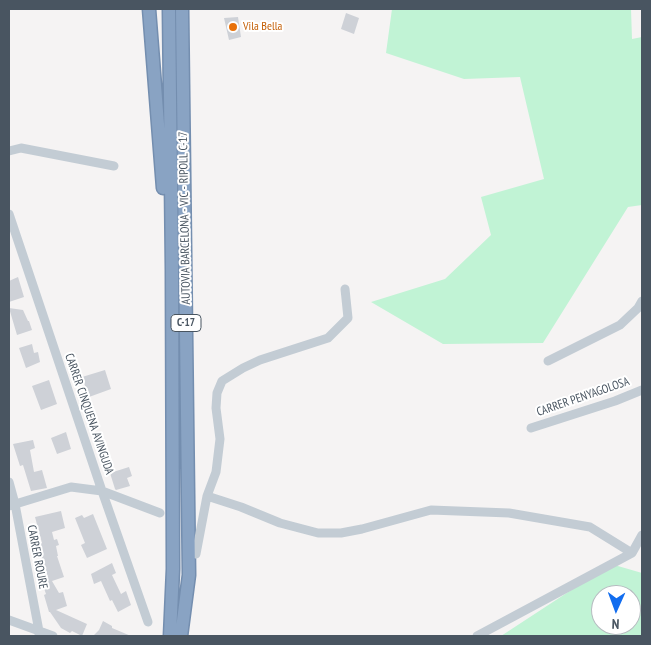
<!DOCTYPE html>
<html>
<head>
<meta charset="utf-8">
<style>
  body { margin:0 }
  #map { position:relative; width:651px; height:645px; overflow:hidden; background:#f5f3f3; font-family:"PT Sans Narrow",sans-serif }
  canvas { display:block }
  .frame { position:absolute; inset:0; border:10px solid #495561; pointer-events:none }
  .north { position:absolute; left:591px; top:585px; width:50px; height:50px; box-sizing:border-box; background:#fff; border:1px solid #b6bbc0; border-radius:50%; rotate:182deg; font-size:14px; font-weight:700; line-height:20px; text-align:center; color:#495561 }
  .north::after { content:''; display:block; margin:auto; width:18px; height:22px; background:#126def; clip-path:polygon(50% 0,100% 100%,50% 72%,0 100%) }
</style>
</head>
<body>
<div id="map">
<canvas width="651" height="645"></canvas>
<div class="frame"></div>
<div class="north">N</div>
</div>
<script>
const ctx = document.querySelector('canvas').getContext('2d');
ctx.lineJoin = 'round';
function paint(path, color) { ctx.fillStyle = color; ctx.fill(path, 'evenodd'); }
const shape = rows => new Path2D(rows.map(r => 'M' + r).join(''));
function trace(path, color, width, dash) { ctx.strokeStyle = color; ctx.lineWidth = width; ctx.lineCap = dash ? 'butt' : 'round'; ctx.setLineDash(dash || []); ctx.stroke(path); }
function label(font, color, halo, rows, align = 'center') {
  ctx.font = font + ' "PT Sans Narrow",sans-serif'; ctx.lineWidth = 4; ctx.setLineDash([]); ctx.textBaseline = 'middle'; ctx.strokeStyle = halo; ctx.fillStyle = color; for (const [text, x, y, turn = 0] of rows) {
    ctx.save(); ctx.translate(x, y); ctx.rotate((+turn || 0) * Math.PI / 180); ctx.textAlign = isNaN(turn) ? turn : align; if (halo) ctx.strokeText(text, 0, 0); ctx.fillText(text, 0, 0); ctx.restore();
  }
}
paint(shape([
  [392,9,631,9,632,39,642,37,642,205,628,207,543,343,443,344,371,302,445,279,491,235,481,197,544,179,520,77,464,79,386,53],
  [611,564,642,573,642,636,501,636],
  [601,595,631,595,631,625,601,625]
]), '#c1f3d5');
paint(shape([
  [346,13,359,18,354,34,341,29],
  [238,17,241,37,229,40,224,18],
  [18,277,24,297,9,302,9,281],
  [9,308,23,310,28,321,29,321,32,330,17,335],
  [32,344,34,353,38,352,40,362,26,368,19,348],
  [105,370,111,389,89,397,82,377],
  [49,380,57,404,41,410,32,386],
  [66,432,71,449,57,454,51,438],
  [33,440,35,448,30,450,34,472,42,470,47,488,31,491,23,465,20,466,13,444],
  [129,467,132,476,127,478,130,486,116,490,115,489,110,473],
  [61,511,65,528,52,532,54,540,57,539,59,545,56,546,58,556,57,556,64,577,52,581,59,593,63,592,67,606,56,610,87,624,82,636,72,631,70,633,61,628,50,612,49,612,44,595,46,594,38,571,44,569,40,550,37,551,36,545,42,543,35,517],
  [93,514,107,549,87,558,81,545,85,543,75,518,82,515,84,518],
  [112,563,116,573,112,575,121,594,126,591,131,605,118,612,112,600,110,601,101,581,94,584,91,574],
  [103,621,112,626,112,628,131,636,93,636,99,630]
]), '#ced1d7');
const highway = shape([
  [149,9,163,188],
  [169,9,172,270,173,569,170,636],
  [181,636,189,575,182,9]
]);
trace(highway, '#748eaf', 15);
trace(shape([
  [9,151,21,148,114,166],
  [9,214,102,491,148,622],
  [548,361,620,325,638,308,642,301],
  [531,428,615,401,642,390],
  [9,482,15,504,39,631,39,636],
  [207,496,216,472,220,439,216,408,217,393,222,381,243,368,260,360,328,338,348,318,345,289],
  [9,506,71,487,102,491,160,513],
  [632,553,642,535],
  [196,554,207,496,241,507,280,523,318,533,341,533,362,529,431,510,509,513,590,527,632,553],
  [9,620,53,636],
  [477,636,632,553]
]), '#c3ccd4', 9);
trace(highway, '#89a3c3', 12);
for (const [x, y, r, color] of [
  [233,27,5,"#e8710a"]
]) { const dot = new Path2D(); dot.arc(x, y, r, 0, 2 * Math.PI); ctx.fillStyle = color; ctx.fill(dot); trace(dot, '#fff', 2); }
for (const [x, y, w] of [
  [186,323,30]
]) { const box = new Path2D(); box.roundRect(x - w / 2, y - 8.5, w, 17, 4); ctx.fillStyle = '#fff'; ctx.fill(box); trace(box, '#495561', 1); }
label('bold 11px', '#495561', null, [
  ["C-17",186,323]
]);
label('12px', '#c56008', '#fff', [
  ["Vila Bella",243,27]
], 'left');
label('12px', '#495561', '#fff', [
  ["AUTOVIA BARCELONA - VIC - RIPOLL C-17",185,218,-91],
  ["CARRER PENYAGOLOSA",583,397,-19],
  ["CARRER CINQUENA AVINGUDA",89,414,71],
  ["CARRER ROURE",37,557,79]
]);
</script>
</body>
</html>
